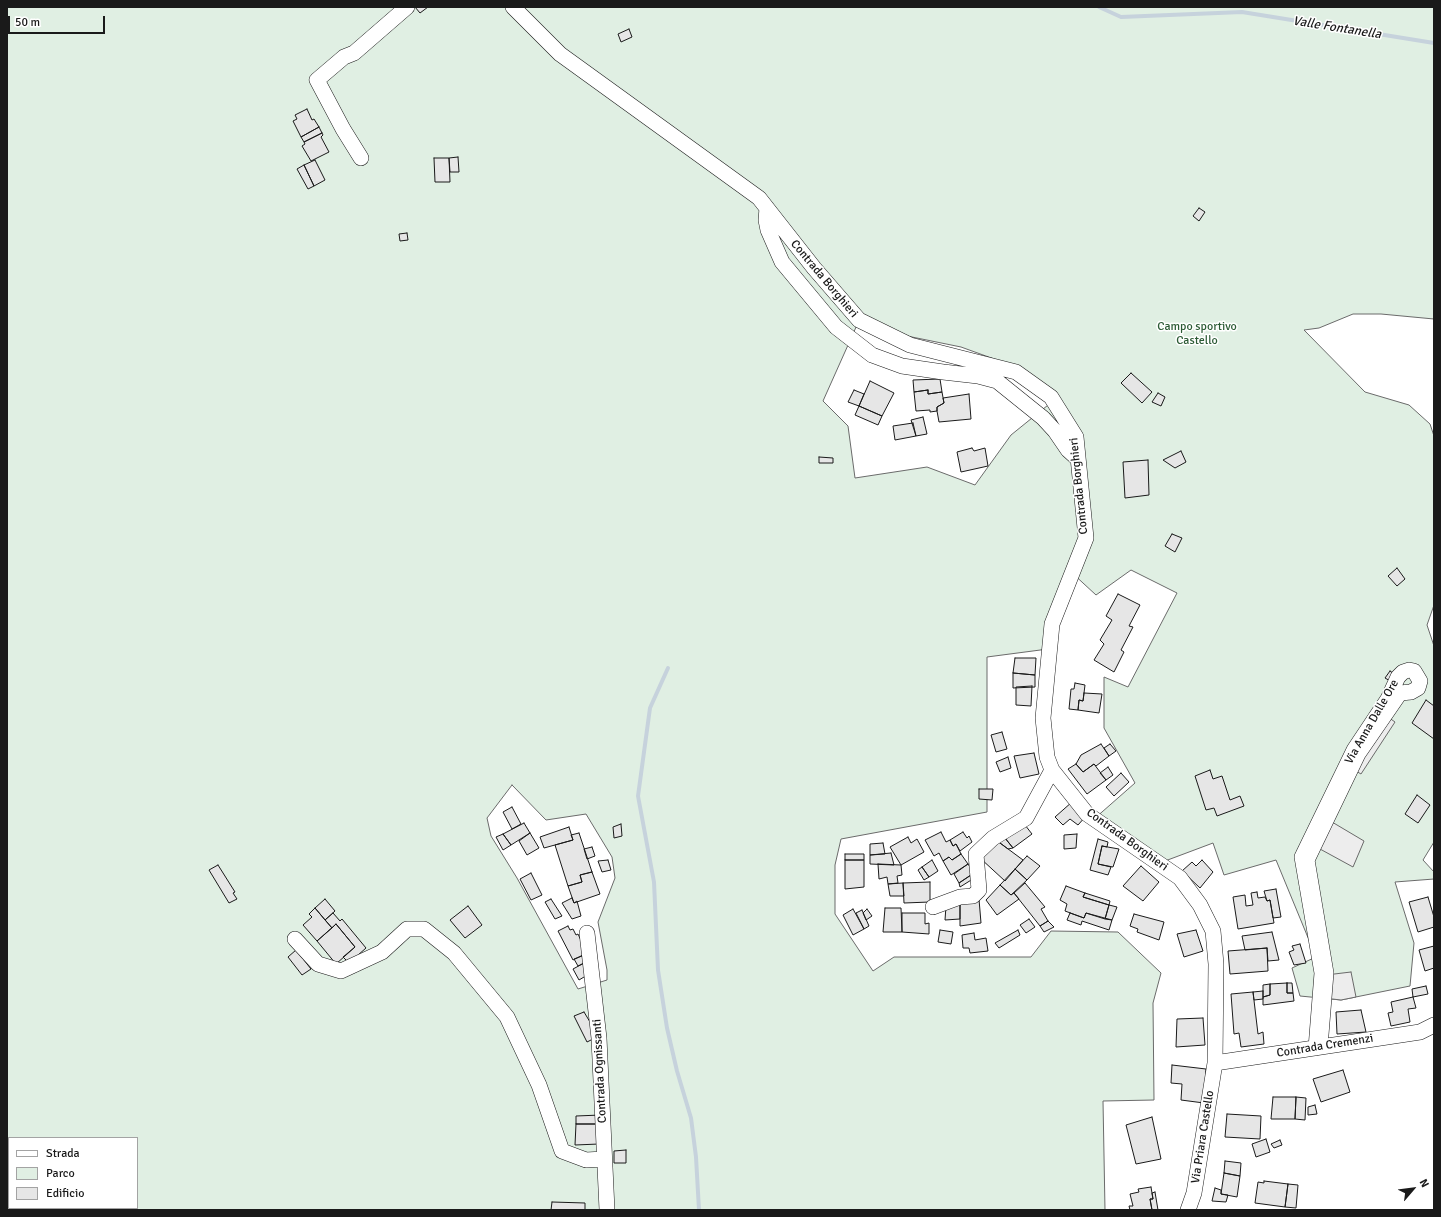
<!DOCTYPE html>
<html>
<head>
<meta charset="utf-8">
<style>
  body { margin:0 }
  #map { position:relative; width:1441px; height:1217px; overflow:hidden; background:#fff; font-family:Signika,sans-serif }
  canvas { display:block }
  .frame { position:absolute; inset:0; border:8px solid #1a1a1a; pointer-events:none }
  .legend { position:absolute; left:8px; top:1137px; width:130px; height:72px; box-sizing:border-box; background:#fff; border:1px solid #a3a3a3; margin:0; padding:5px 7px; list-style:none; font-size:12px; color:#1a1a1a }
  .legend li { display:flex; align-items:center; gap:8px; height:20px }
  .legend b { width:20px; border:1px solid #a3a3a3 }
  .north { position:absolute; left:1393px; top:1169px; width:40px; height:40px; -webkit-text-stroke:3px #fff; paint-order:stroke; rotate:62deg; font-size:11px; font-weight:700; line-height:16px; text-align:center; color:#1a1a1a }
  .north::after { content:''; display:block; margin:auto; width:14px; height:18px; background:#1a1a1a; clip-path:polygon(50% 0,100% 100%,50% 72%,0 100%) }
  .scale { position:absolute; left:8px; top:16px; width:97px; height:18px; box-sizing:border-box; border:2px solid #1a1a1a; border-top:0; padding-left:5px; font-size:12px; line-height:14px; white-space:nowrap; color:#1a1a1a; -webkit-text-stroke:3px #fff; paint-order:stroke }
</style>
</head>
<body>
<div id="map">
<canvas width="1441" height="1217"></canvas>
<div class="frame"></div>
<ul class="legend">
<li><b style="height:5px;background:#fff"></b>Strada</li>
<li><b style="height:11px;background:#e0efe3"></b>Parco</li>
<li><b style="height:11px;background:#e6e6e6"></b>Edificio</li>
</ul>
<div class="north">N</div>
<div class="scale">50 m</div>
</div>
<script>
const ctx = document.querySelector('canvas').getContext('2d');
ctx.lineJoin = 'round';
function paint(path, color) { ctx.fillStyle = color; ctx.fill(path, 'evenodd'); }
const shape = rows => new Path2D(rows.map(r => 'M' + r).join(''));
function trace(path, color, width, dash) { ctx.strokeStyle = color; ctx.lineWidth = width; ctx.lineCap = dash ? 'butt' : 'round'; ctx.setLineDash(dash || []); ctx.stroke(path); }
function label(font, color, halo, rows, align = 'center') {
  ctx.font = font + ' Signika,sans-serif'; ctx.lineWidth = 3; ctx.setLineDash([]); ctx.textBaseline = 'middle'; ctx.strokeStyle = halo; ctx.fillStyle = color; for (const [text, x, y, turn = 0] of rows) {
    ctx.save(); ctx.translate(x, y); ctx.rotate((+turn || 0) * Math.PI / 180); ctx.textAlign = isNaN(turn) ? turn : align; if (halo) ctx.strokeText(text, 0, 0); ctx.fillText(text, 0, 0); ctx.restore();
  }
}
const green = shape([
  [7,7,1434,7,1434,319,1381,314,1353,314,1319,328,1304,330,1365,392,1409,405,1430,424,1434,436,1434,605,1427,625,1434,646,1434,842,1423,860,1434,872,1434,879,1395,882,1414,943,1410,986,1341,1000,1300,996,1292,968,1316,957,1276,860,1224,875,1213,843,1165,861,1094,819,1135,783,1104,728,1104,677,1128,687,1177,593,1131,570,1096,595,1070,571,1048,649,987,657,987,812,841,839,835,865,835,914,873,971,894,957,1031,957,1051,931,1118,932,1161,973,1153,1003,1154,1100,1103,1101,1105,1210,7,1210,7,7],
  [861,316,907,336,961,347,1008,364,1053,401,1011,435,975,485,927,467,855,478,848,426,823,401,861,316],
  [512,785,546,820,586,814,612,857,615,878,598,922,607,970,607,980,578,989,517,878,491,836,487,818,512,785],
  [9,1138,137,1138,137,1208,9,1208,9,1138]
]);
paint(green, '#e0efe3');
trace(green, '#6a6a6a', 1);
const parking = shape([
  [1385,715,1395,722,1361,774,1351,768,1385,715],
  [1332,822,1364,841,1353,867,1320,849,1332,822],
  [1351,972,1356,997,1341,1000,1324,998,1326,975,1351,972]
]);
paint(parking, '#ededed');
trace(parking, '#6a6a6a', 1);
trace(shape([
  [1099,7,1121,17,1242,12,1434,43],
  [668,668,650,708,638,796,654,882,658,970,667,1028,677,1071,691,1118,696,1157,699,1210]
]), '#c6d2dc', 4);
const building = shape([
  [415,7,428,7,420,13,415,7],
  [629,29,632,37,621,42,618,34,629,29],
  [307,109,312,120,314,119,319,127,301,137,293,121,297,119,295,115,307,109],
  [319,127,322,133,304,142,301,137,319,127],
  [322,133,323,135,321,137,329,152,311,161,302,146,305,144,304,142,322,133],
  [458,157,459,172,450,172,449,158,458,157],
  [434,158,449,158,450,182,435,182,434,158],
  [315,160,325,180,314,186,304,165,315,160],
  [304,165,314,186,308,189,297,169,304,165],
  [1199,208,1205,212,1199,221,1193,216,1199,208],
  [407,233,408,240,400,241,399,234,407,233],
  [1131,373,1152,392,1142,403,1121,383,1131,373],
  [940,379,942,392,928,394,928,390,914,392,913,380,940,379],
  [870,381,894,393,882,416,859,406,870,381],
  [854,390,864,394,859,406,848,402,854,390],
  [928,390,928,394,942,392,944,403,937,407,937,411,930,412,930,410,916,411,914,392,928,390],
  [1158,393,1165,397,1161,406,1152,402,1158,393],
  [969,394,971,419,939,422,937,411,937,407,944,403,943,398,969,394],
  [859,406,882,416,878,425,855,415,859,406],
  [923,417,927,434,916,436,911,420,923,417],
  [913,423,916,436,895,440,893,426,913,423],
  [972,448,974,451,985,448,988,466,961,472,957,452,972,448],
  [1181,451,1186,462,1175,468,1163,460,1181,451],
  [819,457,833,458,833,463,819,463,819,457],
  [1148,460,1149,495,1125,498,1123,462,1148,460],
  [1172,534,1182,538,1175,552,1165,546,1172,534],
  [1397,568,1405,579,1397,586,1388,576,1397,568],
  [1118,594,1140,605,1129,626,1133,627,1121,650,1124,652,1114,672,1094,660,1104,644,1100,640,1112,620,1106,616,1118,594],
  [1015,658,1036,658,1035,675,1013,673,1015,658],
  [1390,671,1397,676,1392,682,1385,678,1390,671],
  [1013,673,1035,675,1035,687,1013,688,1013,673],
  [1075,683,1085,685,1083,701,1079,700,1078,710,1069,709,1071,689,1074,689,1075,683],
  [1032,686,1031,706,1016,705,1016,687,1032,686],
  [1084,693,1102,694,1099,713,1078,710,1079,700,1083,701,1084,693],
  [1426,700,1434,706,1434,739,1412,723,1426,700],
  [1002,732,1007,749,996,752,991,735,1002,732],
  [1101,744,1109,756,1096,766,1094,764,1083,772,1076,764,1081,755,1101,744],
  [1110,744,1116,751,1109,756,1104,748,1110,744],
  [1034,753,1039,774,1020,778,1014,756,1034,753],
  [1008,757,1011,768,1000,772,996,762,1008,757],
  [1076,764,1083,772,1094,764,1106,780,1087,794,1068,769,1076,764],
  [1108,767,1113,775,1106,780,1100,773,1108,767],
  [1210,770,1213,779,1222,776,1230,800,1240,796,1244,806,1217,816,1214,808,1206,810,1195,776,1210,770],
  [1121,773,1129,782,1114,796,1106,787,1121,773],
  [979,789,993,789,992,800,979,799,979,789],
  [1417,795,1430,805,1418,823,1405,814,1417,795],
  [1072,802,1086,816,1078,825,1070,819,1063,825,1055,817,1072,802],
  [512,807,521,824,512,829,503,812,512,807],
  [524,823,530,833,511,845,503,834,524,823],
  [621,824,622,836,614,838,613,827,621,824],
  [1025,825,1032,834,1013,848,1005,838,1025,825],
  [569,827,573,840,544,848,540,837,569,827],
  [941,832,946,842,950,840,953,846,956,844,961,854,952,860,949,857,943,861,939,853,934,856,925,840,941,832],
  [963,832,967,838,969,836,972,842,960,851,956,844,953,846,950,840,963,832],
  [530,833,539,848,527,855,519,841,530,833],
  [579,833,592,872,580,875,582,882,568,886,555,845,573,840,571,835,579,833],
  [503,834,511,845,503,850,496,837,503,834],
  [1077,834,1076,848,1064,849,1064,835,1077,834],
  [908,837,911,843,917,839,924,852,901,865,890,847,908,837],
  [1005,838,1013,848,1008,849,996,840,1005,838],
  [1098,839,1108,842,1107,847,1102,846,1098,864,1111,867,1108,875,1090,870,1098,839],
  [996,840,1023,860,1005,881,980,858,996,840],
  [883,843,885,854,870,855,870,844,883,843],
  [1102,846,1119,849,1113,867,1098,864,1102,846],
  [592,847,595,856,587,859,584,849,592,847],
  [891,853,894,865,870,864,870,855,891,853],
  [845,854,864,854,864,860,845,860,845,854],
  [961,854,968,864,951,875,943,861,949,857,952,860,961,854],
  [1027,856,1040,866,1027,880,1015,869,1027,856],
  [608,860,611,870,602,872,598,861,608,860],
  [845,860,864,860,864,887,845,889,845,860],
  [932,860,938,871,929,877,922,867,932,860],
  [1202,860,1213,872,1200,888,1182,871,1192,862,1196,866,1202,860],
  [878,864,901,865,902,875,897,876,898,883,888,884,887,877,879,879,878,864],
  [968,864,974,873,959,883,954,874,968,864],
  [218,865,235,892,233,893,237,899,229,903,209,870,218,865],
  [1141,866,1159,882,1143,901,1123,886,1141,866],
  [922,867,929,877,924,880,918,870,922,867],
  [1015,869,1027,880,1011,895,1000,885,1015,869],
  [592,872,600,894,574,903,568,886,582,882,580,875,592,872],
  [531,873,542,895,531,900,520,879,531,873],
  [974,873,976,877,960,887,959,883,974,873],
  [930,882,930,902,904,903,903,883,930,882],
  [903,883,904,896,890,896,888,884,903,883],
  [1025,883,1045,907,1041,909,1048,921,1040,926,1014,893,1025,883],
  [1000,885,1011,895,1014,893,1019,899,997,915,986,900,1000,885],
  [1066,886,1085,893,1083,897,1109,905,1105,919,1086,913,1084,918,1065,911,1067,904,1060,900,1066,886],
  [1276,889,1281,917,1273,918,1270,900,1267,901,1264,891,1276,889],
  [1257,892,1258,898,1265,897,1267,901,1270,900,1274,923,1238,929,1233,897,1245,895,1246,906,1253,905,1251,893,1257,892],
  [1085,893,1110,901,1109,905,1083,897,1085,893],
  [1428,897,1434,917,1434,927,1418,932,1409,902,1428,897],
  [572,898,574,903,577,901,581,916,572,919,562,903,572,898],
  [325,899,335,911,325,920,315,908,325,899],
  [551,899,562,916,555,919,545,902,551,899],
  [979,899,981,923,960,926,960,902,979,899],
  [960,902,960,919,945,920,946,906,960,902],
  [1109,905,1117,907,1112,920,1105,919,1109,905],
  [468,906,482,925,465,938,450,920,468,906],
  [315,908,332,928,317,941,303,925,312,917,309,914,315,908],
  [885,908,901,908,902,932,883,932,885,908],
  [853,909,864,929,853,935,843,915,853,909],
  [867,909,872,916,866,920,863,913,867,909],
  [862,910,869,926,864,929,856,913,862,910],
  [333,913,340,921,342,919,366,948,349,963,343,957,355,947,336,924,332,928,325,920,333,913],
  [902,913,925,913,925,924,929,923,929,934,902,932,902,913],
  [1070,913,1084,918,1086,913,1112,920,1109,930,1082,921,1081,925,1067,920,1070,913],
  [1134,914,1164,922,1159,940,1137,932,1138,929,1130,926,1134,914],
  [1029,919,1035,927,1026,933,1020,925,1029,919],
  [1048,921,1054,927,1044,932,1040,926,1048,921],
  [336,924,355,947,336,964,317,941,336,924],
  [568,926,570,930,573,929,576,935,578,934,587,953,573,960,558,931,568,926],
  [940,930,953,932,951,944,938,942,940,930],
  [1018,930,1020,935,999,948,995,943,1018,930],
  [1196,930,1203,951,1184,957,1177,934,1196,930],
  [1272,932,1279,960,1268,961,1267,948,1245,950,1242,936,1272,932],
  [974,933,975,940,986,938,988,951,970,953,969,948,963,948,962,935,974,933],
  [1300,944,1306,963,1294,965,1289,952,1294,950,1292,946,1300,944],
  [1434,946,1434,968,1425,971,1419,950,1434,946],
  [1267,948,1268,971,1230,974,1228,951,1267,948],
  [296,950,311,969,302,975,288,957,296,950],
  [582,956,586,962,578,966,574,959,582,956],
  [586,962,589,974,579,980,573,969,586,962],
  [1287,983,1292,983,1293,993,1287,993,1287,983],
  [1287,983,1287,993,1293,993,1294,1001,1263,1005,1263,997,1270,995,1270,984,1287,983],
  [1270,984,1270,995,1263,997,1263,985,1270,984],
  [1426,986,1428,994,1413,997,1412,989,1426,986],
  [1263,991,1263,999,1254,1000,1253,992,1263,991],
  [1253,992,1258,1034,1263,1032,1264,1044,1241,1047,1239,1033,1234,1034,1231,994,1253,992],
  [1413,997,1416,1008,1408,1009,1410,1022,1391,1026,1388,1013,1393,1012,1391,1002,1413,997],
  [1361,1010,1366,1032,1337,1034,1336,1012,1361,1010],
  [584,1012,593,1027,595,1038,587,1042,574,1016,584,1012],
  [1203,1018,1205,1045,1176,1047,1177,1019,1203,1018],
  [1172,1065,1206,1069,1204,1103,1181,1100,1182,1084,1171,1083,1172,1065],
  [1343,1070,1350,1092,1321,1102,1313,1079,1343,1070],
  [1273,1097,1296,1097,1295,1119,1271,1119,1273,1097],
  [1296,1097,1306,1098,1305,1120,1295,1119,1296,1097],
  [1315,1105,1317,1114,1308,1115,1308,1107,1315,1105],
  [1227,1114,1261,1116,1260,1139,1225,1137,1227,1114],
  [601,1115,600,1124,576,1124,576,1116,601,1115],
  [1152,1117,1161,1159,1136,1164,1126,1125,1152,1117],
  [576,1124,600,1124,599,1144,575,1145,576,1124],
  [1266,1139,1270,1152,1256,1157,1252,1144,1266,1139],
  [1280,1140,1282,1145,1274,1148,1271,1144,1280,1140],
  [626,1150,626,1163,614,1163,614,1151,626,1150],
  [1225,1161,1241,1163,1240,1176,1224,1173,1225,1161],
  [1224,1173,1240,1176,1237,1197,1221,1194,1224,1173],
  [1264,1181,1288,1184,1285,1207,1255,1203,1258,1182,1264,1183,1264,1181],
  [1288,1184,1298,1185,1296,1208,1285,1207,1288,1184],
  [1151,1187,1153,1199,1150,1199,1152,1210,1130,1210,1129,1206,1133,1206,1130,1194,1139,1192,1138,1189,1151,1187],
  [1215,1188,1221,1190,1221,1194,1228,1195,1226,1202,1212,1201,1215,1188],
  [1155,1192,1158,1210,1152,1210,1150,1199,1153,1199,1152,1193,1155,1192],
  [552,1202,585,1203,585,1210,551,1210,552,1202]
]);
paint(building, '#e6e6e6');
trace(building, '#1a1a1a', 1);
const minor = shape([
  [513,7,560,54,759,198,814,268,859,320,910,345,1016,372,1051,397,1076,437,1086,538,1052,624,1043,718,1047,757,1052,770,1087,814,1180,878,1200,905,1213,931,1216,964,1215,1063,1194,1193,1188,1210],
  [361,158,343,129,317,80,344,57,354,53,407,7],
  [767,208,766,220,768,230,782,262,836,327,872,355,902,366,943,372,978,376,997,381,1043,418,1055,431,1068,450,1078,459],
  [933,907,960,897,973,896,979,890,976,854,993,838,1026,818,1052,770],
  [587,933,599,1038,607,1210],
  [295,939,318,964,341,971,382,952,407,929,424,929,454,953,507,1017,539,1085,562,1151,586,1160,604,1159],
  [1316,1048,1322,973,1302,857,1354,750,1388,699,1398,677,1403,672,1409,670,1414,671,1420,681,1418,688,1411,692,1400,693,1358,754,1307,860,1326,973,1320,1047],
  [1215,1063,1420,1032,1434,1025]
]);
trace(minor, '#1a1a1a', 16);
trace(minor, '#fff', 15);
label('12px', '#1a1a1a', '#fff', [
  ["Contrada Borghieri",824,279,50],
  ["Contrada Borghieri",1079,486,-96],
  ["Via Anna Dalle Ore",1372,722,-60],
  ["Contrada Borghieri",1127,840,36],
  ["Contrada Cremenzi",1325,1046,-9],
  ["Contrada Ognissanti",600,1071,-93],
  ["Via Priara Castello",1203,1137,-81]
]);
label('12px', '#2b5a34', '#fff', [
  ["Campo sportivo",1197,327],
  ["Castello",1197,341]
]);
label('italic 13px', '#1a1a1a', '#fff', [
  ["Valle Fontanella",1337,28,9]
]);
</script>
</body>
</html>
